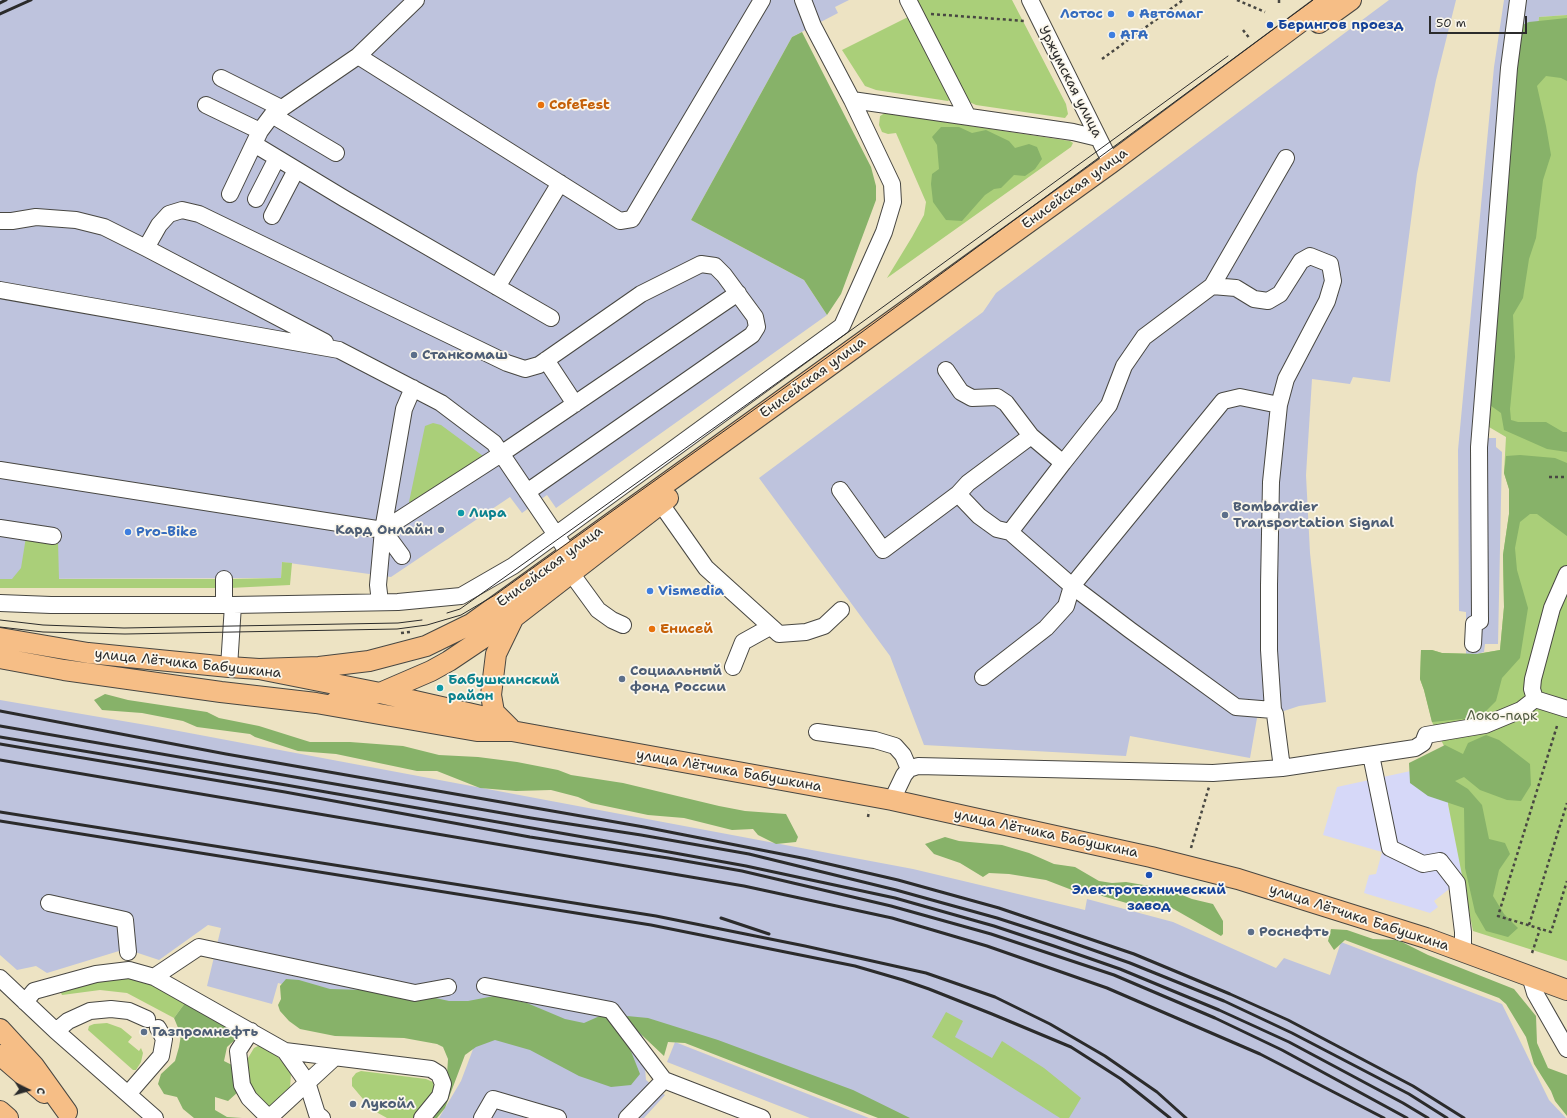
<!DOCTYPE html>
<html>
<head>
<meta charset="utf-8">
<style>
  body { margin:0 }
  #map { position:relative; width:1567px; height:1118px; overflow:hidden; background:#ede3c3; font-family:"Shantell Sans",sans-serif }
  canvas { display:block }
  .north { position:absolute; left:8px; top:1070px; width:40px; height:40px; -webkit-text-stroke:3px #fbf7ec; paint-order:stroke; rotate:95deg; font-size:11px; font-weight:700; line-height:16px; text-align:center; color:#2b2b2b }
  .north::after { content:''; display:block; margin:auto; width:14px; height:18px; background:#2b2b2b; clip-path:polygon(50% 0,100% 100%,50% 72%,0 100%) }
  .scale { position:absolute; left:1429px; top:16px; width:98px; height:18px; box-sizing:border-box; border:2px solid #2b2b2b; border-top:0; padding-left:5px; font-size:12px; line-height:14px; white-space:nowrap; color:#2b2b2b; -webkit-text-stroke:3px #fbf7ec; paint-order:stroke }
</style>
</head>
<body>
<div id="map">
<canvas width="1567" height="1118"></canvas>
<div class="north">С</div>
<div class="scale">50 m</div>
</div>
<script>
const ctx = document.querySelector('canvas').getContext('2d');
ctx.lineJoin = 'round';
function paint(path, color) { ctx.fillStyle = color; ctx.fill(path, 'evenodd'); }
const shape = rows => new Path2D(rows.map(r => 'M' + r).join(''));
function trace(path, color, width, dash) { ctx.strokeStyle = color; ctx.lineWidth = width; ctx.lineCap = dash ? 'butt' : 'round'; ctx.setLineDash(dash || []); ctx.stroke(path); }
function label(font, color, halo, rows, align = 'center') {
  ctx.font = font + ' "Shantell Sans",sans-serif'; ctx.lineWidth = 3.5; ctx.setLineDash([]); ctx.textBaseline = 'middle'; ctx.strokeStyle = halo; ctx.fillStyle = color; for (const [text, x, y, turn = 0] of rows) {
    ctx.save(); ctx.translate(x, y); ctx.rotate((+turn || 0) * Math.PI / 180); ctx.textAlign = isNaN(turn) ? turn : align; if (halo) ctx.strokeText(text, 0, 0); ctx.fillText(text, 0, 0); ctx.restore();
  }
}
paint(shape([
  [1452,762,1448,804,1463,878,1434,901,1438,907,1430,913,1364,893,1369,875,1376,874,1382,852,1323,835,1337,787]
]), '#d6d8f8');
paint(shape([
  [0,0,849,0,835,7,838,13,792,37,691,220,804,280,827,315,556,508,547,495,522,513,510,497,391,577,282,562,281,578,0,579],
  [1389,0,1456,0,1436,80,1417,174,1390,382,1353,377,1350,384,1312,379,1306,475,1310,553,1326,702,1299,706,1275,714,1257,718,1250,758,1130,736,1126,756,924,745,890,656,759,478,983,312,996,293],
  [1504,0,1567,0,1567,15,1539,17,1538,26,1524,28,1488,438,1496,438,1496,447,1502,452,1498,644,1485,644,1484,652,1477,654,1466,654,1466,612,1459,611,1458,450,1494,67],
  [0,700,152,726,913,869,1085,910,1087,899,1173,922,1276,968,1284,958,1330,975,1341,942,1502,1004,1549,1100,1566,1118,892,1118,641,1021,646,1080,665,1095,644,1118,439,1118,461,1081,478,1036,278,983,272,1004,207,986,221,928,208,925,159,960,135,952,120,930,119,951,47,973,36,966,17,970,0,955],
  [675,1042,869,1118,810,1118,667,1062]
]), '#bec3dd');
paint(shape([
  [914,0,1012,0,1066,104,1068,114,1065,118,976,105,965,100],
  [1567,15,1567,961,1473,931,1448,804,1452,762,1432,722,1424,690,1420,679,1421,650,1432,650,1442,653,1477,654,1500,650,1504,607,1503,555,1509,514,1509,489,1504,473,1506,437,1489,427,1524,28,1538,26,1539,17],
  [910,16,950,99,948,101,876,90,865,86,842,50],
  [885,113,1070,141,1073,143,1071,147,887,278,912,237,924,215,926,202,896,133,888,134,882,132,879,125,880,116],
  [433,423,441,425,483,456,412,505,409,502,425,426],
  [26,537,58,541,59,579,218,579,218,588,0,588,0,579,12,579,21,568],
  [282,562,292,563,290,585,230,588,230,579,281,578],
  [101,977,127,978,164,988,185,1003,174,1018,127,993,100,990,62,995,61,993,62,991],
  [946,1012,963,1021,955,1037,992,1058,1002,1041,1044,1068,1081,1098,1069,1118,1060,1118,932,1037],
  [107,1023,121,1028,132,1037,128,1042,139,1051,141,1048,143,1053,141,1062,136,1070,133,1070,88,1030,89,1026,94,1024],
  [260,1045,275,1054,288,1068,291,1073,290,1089,268,1109,247,1094,245,1063,254,1048],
  [361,1071,426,1079,433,1082,435,1089,415,1118,387,1118,378,1113,363,1099,352,1086,352,1078,356,1073]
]), '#aacf79');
paint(shape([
  [1567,18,1567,81,1561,78,1546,76,1537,86,1546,126,1551,155,1543,180,1536,238,1529,259,1523,298,1513,315,1515,357,1510,409,1511,420,1518,422,1546,422,1563,432,1567,432,1567,452,1547,449,1504,430,1501,413,1487,403,1509,130,1522,25,1529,22],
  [802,32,871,167,876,186,876,200,841,294,827,315,804,280,691,220,792,37],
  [941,127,959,127,972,133,986,130,1009,141,1015,148,1029,144,1037,147,1042,159,1035,169,1025,176,1014,175,1001,188,994,189,985,195,962,221,946,220,933,202,931,184,932,174,939,169,937,145,932,137],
  [1520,455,1555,458,1567,463,1567,536,1537,514,1530,514,1520,522,1515,548,1517,570,1528,608,1520,658,1502,678,1496,701,1487,710,1482,717,1432,722,1424,690,1420,679,1421,650,1432,650,1442,653,1477,654,1500,650,1504,607,1503,555,1509,514,1509,489,1504,473,1506,456],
  [105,694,128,700,207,712,219,718,259,726,310,742,350,742,403,746,439,755,478,757,517,762,558,770,571,775,623,783,719,806,745,811,786,814,798,837,796,842,776,844,758,835,753,829,732,830,684,818,648,815,591,803,578,797,551,790,516,791,480,788,437,771,417,771,336,754,298,751,255,737,250,734,197,727,183,721,142,713,102,710,94,700],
  [1486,735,1499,740,1530,764,1531,785,1521,801,1507,800,1480,790,1464,777,1455,781,1468,789,1482,805,1489,839,1505,843,1510,854,1499,870,1493,896,1504,914,1518,928,1508,937,1486,931,1475,912,1465,868,1464,808,1428,796,1410,783,1409,763,1445,745,1463,754,1468,743],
  [945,837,959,841,1002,845,1029,853,1054,864,1075,867,1099,881,1112,883,1126,882,1167,889,1192,899,1213,904,1223,921,1223,934,1221,936,1172,908,1130,904,1085,891,1072,890,1046,880,1009,874,989,873,983,877,960,863,934,854,925,844],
  [1331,929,1347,930,1373,939,1398,940,1428,955,1514,989,1536,1016,1537,1043,1548,1068,1567,1075,1567,1116,1555,1101,1551,1091,1534,1064,1526,1037,1506,1004,1499,998,1345,940,1334,950,1328,941],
  [286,979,299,980,330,989,363,990,422,995,449,1001,468,1001,494,996,527,1003,565,1019,584,1023,602,1015,608,1016,623,1031,640,1074,631,1085,611,1087,579,1076,530,1050,495,1040,476,1047,465,1055,445,1108,437,1118,429,1118,446,1091,448,1059,443,1047,437,1044,404,1038,335,1036,300,1029,289,1021,280,1011,278,1005,281,999,280,986],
  [185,1003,233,1026,237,1038,227,1047,224,1061,236,1067,238,1092,228,1101,215,1097,215,1110,227,1117,242,1118,194,1118,183,1109,177,1097,164,1094,158,1084,161,1074,175,1061,179,1047,181,1035,174,1018],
  [627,1016,648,1018,718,1040,853,1090,910,1118,878,1118,685,1043,668,1042,664,1056,629,1023]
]), '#87b269');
const minor = shape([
  [416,0,358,56,620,221,632,219,762,0],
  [908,0,968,117],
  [1030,0,1111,163],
  [221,78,281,108],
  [852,100,1073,132,1098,138],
  [206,105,260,131],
  [254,144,345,199,551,318],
  [336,153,272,115,358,56],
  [230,194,260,131,272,115],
  [256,199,277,158],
  [272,216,296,170],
  [0,221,12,221,36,217,76,220,104,227,146,248,325,342],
  [146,248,159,225,169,214,182,210,199,214,507,363,525,369,539,365,641,294,701,264,715,266,724,275,755,317,757,327,752,335,527,492],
  [1212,286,1236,288,1254,299,1268,301,1280,294,1301,261,1310,256,1330,264,1333,281,1327,301,1286,379,1279,405,1240,397,1223,401,1072,586,1130,630,1236,707,1273,710],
  [497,287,560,183],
  [0,290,339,350,441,403,494,443,569,554],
  [546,360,575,404],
  [413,388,404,409,383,530,501,454,738,293],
  [1279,405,1271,482,1269,585,1269,650,1273,710,1275,714,1282,768],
  [1063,463,1109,405,1124,366,1144,337,1212,286,1286,158],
  [0,470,383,530,402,556],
  [840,490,883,550,958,494,968,483,1031,436,1006,403,997,397,972,398,961,392,946,370],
  [958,494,979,516,997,529,1010,532,1072,586,1066,606,1046,628,983,677],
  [661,504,706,568,779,634,806,632,824,626,841,610],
  [0,528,53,536],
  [1010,532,1063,463,1031,436],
  [571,573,598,610,612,620,623,625],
  [380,602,378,585,383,530],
  [0,603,51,605,233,605,398,602,461,596,513,566,842,326,884,232,893,202,892,184,852,100,813,26,803,0],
  [224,605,224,579],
  [1473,644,1474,624,1480,621,1479,447,1509,68,1518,0],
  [229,667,233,605],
  [733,667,743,642,770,627],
  [1535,699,1532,689,1533,679,1552,608,1567,574],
  [1535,699,1567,709],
  [817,732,875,740,895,746,903,755,909,769],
  [1371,755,1390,848,1423,864,1440,861,1457,883,1463,932,1463,952],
  [892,800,904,775,909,769,918,766,1213,773,1282,768,1415,748,1423,743,1426,735,1485,725,1521,710,1535,699],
  [49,903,125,920,128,952],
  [1530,976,1535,993,1567,1049],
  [154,977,199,947,415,993,448,987],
  [0,978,56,1031,155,1118],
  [485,986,611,1010,664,1080,762,1118],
  [25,1002,34,991,96,974,129,970,154,977,285,1051,431,1069,439,1074,443,1084,440,1096,422,1118],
  [56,1031,68,1021,90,1011,111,1009,129,1011,147,1019],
  [251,1031,238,1051,242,1085,249,1098,269,1118],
  [285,1051,307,1082,317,1114,322,1118],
  [128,1094,161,1056,164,1039,158,1028],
  [269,1118,334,1058],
  [482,1118,493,1099,558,1118],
  [627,1118,664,1080]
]);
const major = shape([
  [1319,23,1351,0],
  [0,638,88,653,229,667,259,669,380,693,481,716,507,729],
  [0,658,64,670,221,692,316,703,477,731,512,731,892,800,1151,857,1238,879,1426,938,1567,990],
  [259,669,319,667,369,661,426,646,471,624,1111,163,1330,0],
  [336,701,380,693,431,671,449,661,513,618,668,498],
  [510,728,494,712,491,695,496,654,513,619],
  [0,1029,34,1066,67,1112],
  [0,1055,44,1093],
  [0,1111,8,1118]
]);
trace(minor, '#484742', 18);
trace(major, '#484742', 22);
trace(shape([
  [1237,0,1265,12],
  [1279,3,1279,0],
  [931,14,1025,21],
  [1243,30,1250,39],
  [1102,59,1183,0],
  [1549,477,1567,477],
  [401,633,410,632],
  [1557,726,1498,916,1551,932,1567,881],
  [868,817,869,811],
  [1191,848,1209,787],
  [1529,925,1567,803],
  [1532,953,1540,929]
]), '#484742', 2.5, [3, 3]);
trace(minor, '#fff', 16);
trace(major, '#f6be86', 20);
trace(shape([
  [447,613,460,609,854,328,1228,56],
  [0,620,43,625,124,628,398,623,422,620],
  [0,627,43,632,125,634,397,629,427,625,461,615,495,595,843,346,1313,0]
]), '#2b2b2b', 1);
trace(shape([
  [0,3,6,0],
  [0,14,31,0],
  [0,711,226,754,644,827,807,859,898,880,999,908,1134,954,1230,994,1288,1020,1413,1086,1464,1118],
  [0,726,531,818,641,835,749,854,896,890,997,918,1053,936,1130,963,1224,1001,1292,1033,1409,1094,1447,1118],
  [0,737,286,785,669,852,746,866,895,898,994,926,1054,946,1120,969,1219,1010,1289,1042,1403,1103,1428,1118],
  [0,744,285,792,530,837,668,858,742,871,891,906,991,934,1114,975,1215,1018,1282,1050,1407,1118],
  [0,760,744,886,892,918,987,946,1107,988,1260,1054,1384,1118],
  [0,812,656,916,805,946,926,973,995,997,1050,1024,1105,1056,1157,1092,1186,1118],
  [0,821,651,925,855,966,903,980,929,989,992,1014,1071,1047,1121,1079,1170,1118],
  [721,918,769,934]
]), '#2b2b2b', 3);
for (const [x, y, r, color] of [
  [1111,14,4,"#3f7fe0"],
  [1131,14,4,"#3f7fe0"],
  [1270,25,4,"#1a4fb4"],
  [1112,35,4,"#3f7fe0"],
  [541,105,4,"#e8710a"],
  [414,355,4,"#5c6f8a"],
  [461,513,4,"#0f9aa8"],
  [1225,515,4,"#5c6f8a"],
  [441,530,4,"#5c6f8a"],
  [128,532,4,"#3f7fe0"],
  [650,591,4,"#3f7fe0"],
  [652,629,4,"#e8710a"],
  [622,679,4,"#5c6f8a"],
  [440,688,4,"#0f9aa8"],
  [1149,875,4,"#1a4fb4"],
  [1251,932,4,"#5c6f8a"],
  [144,1032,4,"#5c6f8a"],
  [353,1104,4,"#5c6f8a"]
]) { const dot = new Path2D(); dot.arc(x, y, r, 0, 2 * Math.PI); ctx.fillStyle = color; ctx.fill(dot); trace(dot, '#fbf7ec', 1.5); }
label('bold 14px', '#366cbe', '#fbf7ec', [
  ["Лотос",1103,14,"right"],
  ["Автомаг",1139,14],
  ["АГА",1120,35],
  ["Pro-Bike",136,532],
  ["Vismedia",658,591]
], 'left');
label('bold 14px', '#164399', '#fbf7ec', [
  ["Берингов проезд",1278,25],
  ["Электротехнический",1149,890,"center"],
  ["завод",1149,906,"center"]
], 'left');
label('14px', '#2b2b2b', '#fbf7ec', [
  ["Уржумская улица",1070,82,63],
  ["Енисейская улица",1075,189,-36],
  ["Енисейская улица",813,378,-36],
  ["Енисейская улица",550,567,-36],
  ["улица Лётчика Бабушкина",188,664,6],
  ["улица Лётчика Бабушкина",729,771,10],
  ["улица Лётчика Бабушкина",1046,834,12],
  ["улица Лётчика Бабушкина",1359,918,18]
]);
label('bold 14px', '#c56008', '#fbf7ec', [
  ["CofeFest",549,105],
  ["Енисей",660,629]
], 'left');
label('bold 14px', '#4e5e75', '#fbf7ec', [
  ["Станкомаш",422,355],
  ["Bombardier",1233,507],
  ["Transportation Signal",1233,523],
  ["Кард Онлайн",433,530,"right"],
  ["Социальный",630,671],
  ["фонд России",630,687],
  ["Роснефть",1259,932],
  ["Газпромнефть",152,1032],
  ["Лукойл",361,1104]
], 'left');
label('bold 14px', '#0d838f', '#fbf7ec', [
  ["Лира",469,513],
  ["Бабушкинский",448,680],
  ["район",448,696]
], 'left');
label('14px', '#515c42', '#fbf7ec', [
  ["Локо-парк",1502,716]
]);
</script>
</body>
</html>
